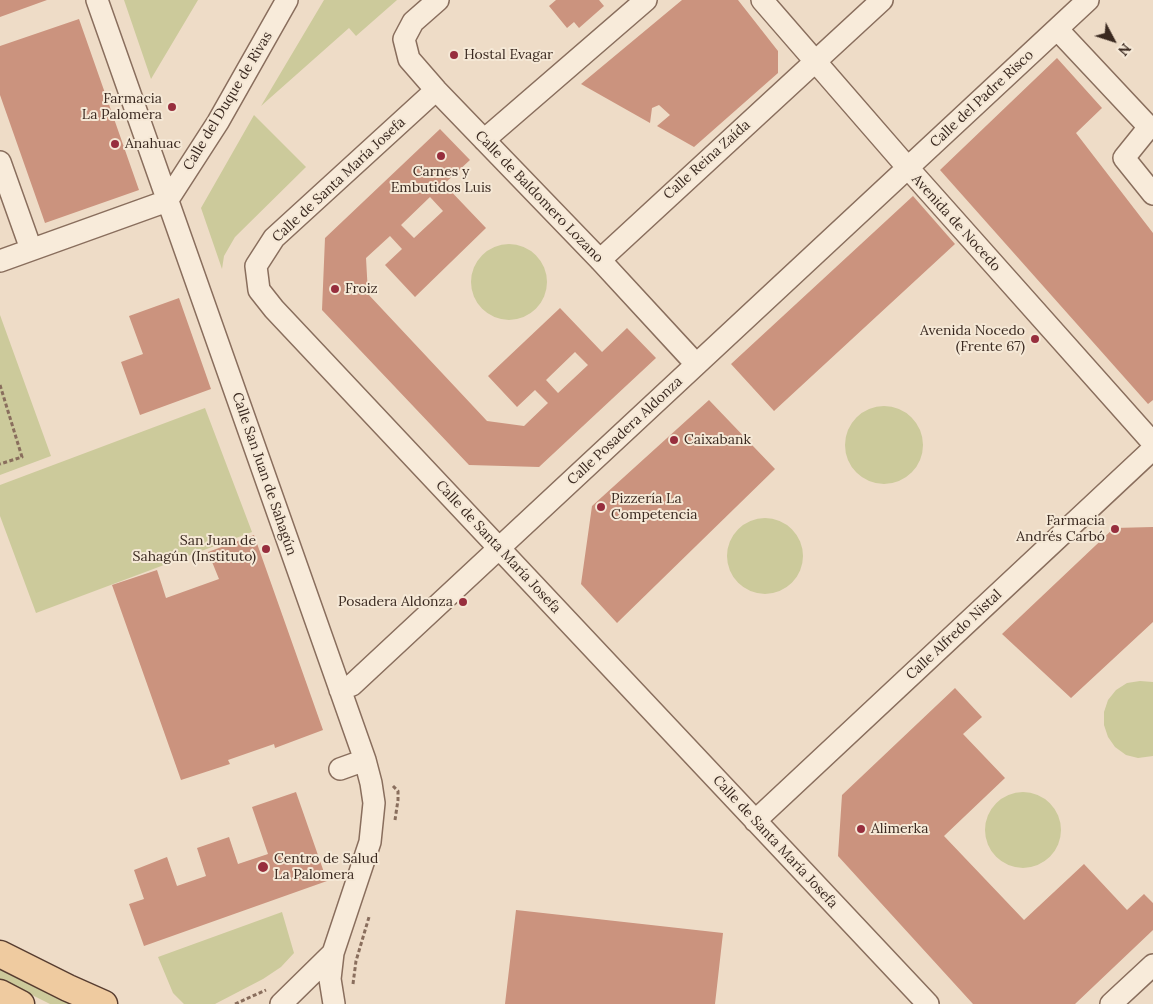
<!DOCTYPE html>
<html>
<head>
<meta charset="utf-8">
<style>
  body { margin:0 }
  #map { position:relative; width:1153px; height:1004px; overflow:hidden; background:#eedcc7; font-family:Lora,serif }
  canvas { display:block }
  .north { position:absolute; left:1088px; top:15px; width:50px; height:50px; -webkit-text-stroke:4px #f5e8d6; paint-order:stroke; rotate:130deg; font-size:14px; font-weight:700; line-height:20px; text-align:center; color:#3a2920 }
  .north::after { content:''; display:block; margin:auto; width:18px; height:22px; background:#3a2920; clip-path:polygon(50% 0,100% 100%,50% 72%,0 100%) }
</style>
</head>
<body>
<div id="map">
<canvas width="1153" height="1004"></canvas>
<div class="north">N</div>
</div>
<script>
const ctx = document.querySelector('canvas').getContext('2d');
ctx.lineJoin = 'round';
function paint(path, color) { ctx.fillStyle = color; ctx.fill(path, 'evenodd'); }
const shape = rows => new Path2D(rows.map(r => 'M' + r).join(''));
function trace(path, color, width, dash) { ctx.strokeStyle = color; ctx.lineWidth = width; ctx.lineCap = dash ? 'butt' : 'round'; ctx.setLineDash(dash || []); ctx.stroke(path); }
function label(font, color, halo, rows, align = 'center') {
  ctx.font = font + ' Lora,serif'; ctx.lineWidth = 4; ctx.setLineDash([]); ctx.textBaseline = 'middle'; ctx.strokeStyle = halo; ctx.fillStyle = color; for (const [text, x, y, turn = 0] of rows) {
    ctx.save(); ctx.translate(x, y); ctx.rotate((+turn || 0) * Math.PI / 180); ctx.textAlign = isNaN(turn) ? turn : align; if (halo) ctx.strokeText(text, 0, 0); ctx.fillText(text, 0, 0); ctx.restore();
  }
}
paint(shape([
  [124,0,198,0,151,79],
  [324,0,397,0,356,36,349,28,261,106],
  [254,115,306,167,235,237,224,256,222,269,201,208],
  '471 282a38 38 0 1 1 76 0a38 38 0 1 1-76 0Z',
  [0,315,51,456,0,475],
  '845 445a39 39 0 1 1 78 0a39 39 0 1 1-78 0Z',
  [205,408,252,532,36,613,0,516,0,485],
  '727 556a38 38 0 1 1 76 0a38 38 0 1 1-76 0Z',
  [1140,681,1153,682,1153,756,1138,758,1126,755,1115,747,1108,737,1104,725,1104,712,1108,700,1116,690,1127,683],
  '985 830a38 38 0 1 1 76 0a38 38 0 1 1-76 0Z',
  [282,912,294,953,281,967,263,979,215,1004,184,1004,173,993,158,957],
  [0,968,75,1004,50,1004,0,979]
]), '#ccca9b');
paint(shape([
  [0,0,47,0,0,17],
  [556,0,599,0,604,6,579,28,574,22,567,28,549,6],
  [682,0,738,0,778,51,778,73,694,147,657,126,670,115,659,105,652,108,650,123,581,84],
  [79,19,139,190,45,223,0,95,0,46],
  [1057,58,1102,108,1076,133,1153,233,1153,400,1148,404,940,170],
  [440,129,470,160,444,184,486,228,415,297,385,265,402,249,390,236,366,258,368,294,487,421,524,426,548,403,535,390,517,407,488,376,560,308,602,352,627,328,656,358,539,467,469,465,322,310,325,238],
  [430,197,443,211,414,238,401,225],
  [575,352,588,365,558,393,546,380],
  [913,196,955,244,774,411,731,364],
  [179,298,211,389,140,415,121,362,143,354,129,316],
  [709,400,775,469,617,623,581,584,592,506],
  [1153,527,1153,622,1071,698,1002,634,1114,528],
  [254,535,323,730,275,748,274,744,228,760,230,764,181,780,112,585,157,570,166,598,219,579,208,552],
  [955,688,982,717,963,734,1005,778,944,836,1024,920,1084,864,1127,910,1144,894,1153,903,1153,930,1075,1004,973,1004,838,856,842,795],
  [296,792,327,881,144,946,129,904,144,899,134,870,167,857,177,886,206,876,197,848,229,837,238,864,268,854,252,807],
  [516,910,723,933,715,1004,505,1004]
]), '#cb937e');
const minor = shape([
  [97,0,365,760,371,783,374,803,370,842,333,953,330,979,334,1004],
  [438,0,413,22,404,39,409,59,436,90,600,260,696,364],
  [762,0,908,168,1153,443],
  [1057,29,1149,127,1124,158,1153,194],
  [436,90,274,238,256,266,259,290,274,309,928,1004],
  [484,140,646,0],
  [0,162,31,249],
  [600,260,882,0],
  [0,261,167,201,218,122,287,0],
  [340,690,352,685,1088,0],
  [340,769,365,760],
  [755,821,1153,449],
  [281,1004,333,953],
  [1111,1004,1153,965]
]);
const major = shape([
  [0,954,68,988,104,1004],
  [0,993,21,1004]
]);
trace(minor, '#896e5d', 24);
trace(major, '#573d30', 29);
trace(shape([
  [0,385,22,457,0,464],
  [393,786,398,791,398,800,395,820],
  [353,984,356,961,369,917],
  [235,1004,266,990]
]), '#896e5d', 3, [4, 2.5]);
trace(minor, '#f8ebda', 21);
trace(major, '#efcba0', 26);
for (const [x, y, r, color] of [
  [454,55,5,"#972e3d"],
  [172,107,5,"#972e3d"],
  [115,144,5,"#972e3d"],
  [441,156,5,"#972e3d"],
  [335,289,5,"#972e3d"],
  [1035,339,5,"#972e3d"],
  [674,440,5,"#972e3d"],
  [601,507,5,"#972e3d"],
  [1115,529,5,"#972e3d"],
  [266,549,5,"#972e3d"],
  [463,602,5,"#972e3d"],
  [861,829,5,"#972e3d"],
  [263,867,6,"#972e3d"]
]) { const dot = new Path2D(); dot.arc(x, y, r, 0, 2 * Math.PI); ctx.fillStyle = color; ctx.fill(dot); trace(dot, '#f5e8d6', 2); }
label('14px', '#3a2920', '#f5e8d6', [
  ["Hostal Evagar",464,55],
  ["Farmacia",162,99,"right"],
  ["La Palomera",162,115,"right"],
  ["Anahuac",125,144],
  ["Carnes y",441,172,"center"],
  ["Embutidos Luis",441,188,"center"],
  ["Froiz",345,289],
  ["Avenida Nocedo",1025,331,"right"],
  ["(Frente 67)",1025,347,"right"],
  ["Caixabank",684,440],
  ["Pizzería La",611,499],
  ["Competencia",611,515],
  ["Farmacia",1105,521,"right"],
  ["Andrés Carbó",1105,537,"right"],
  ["San Juan de",256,541,"right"],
  ["Sahagún (Instituto)",256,557,"right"],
  ["Posadera Aldonza",453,602,"right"],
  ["Alimerka",871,829],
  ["Centro de Salud",274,859],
  ["La Palomera",274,875]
], 'left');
label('14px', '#3a2920', '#f5e8d6', [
  ["Calle del Padre Risco",982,99,-43],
  ["Calle del Duque de Rivas",228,101,-59],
  ["Calle Reina Zaída",707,160,-42],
  ["Calle de Santa María Josefa",339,180,-43],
  ["Calle de Baldomero Lozano",539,197,46],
  ["Avenida de Nocedo",956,223,48],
  ["Calle Posadera Aldonza",625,431,-43],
  ["Calle San Juan de Sahagún",264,474,71],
  ["Calle de Santa María Josefa",498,547,47],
  ["Calle Alfredo Nistal",954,635,-43],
  ["Calle de Santa María Josefa",775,842,47]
]);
</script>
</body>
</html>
